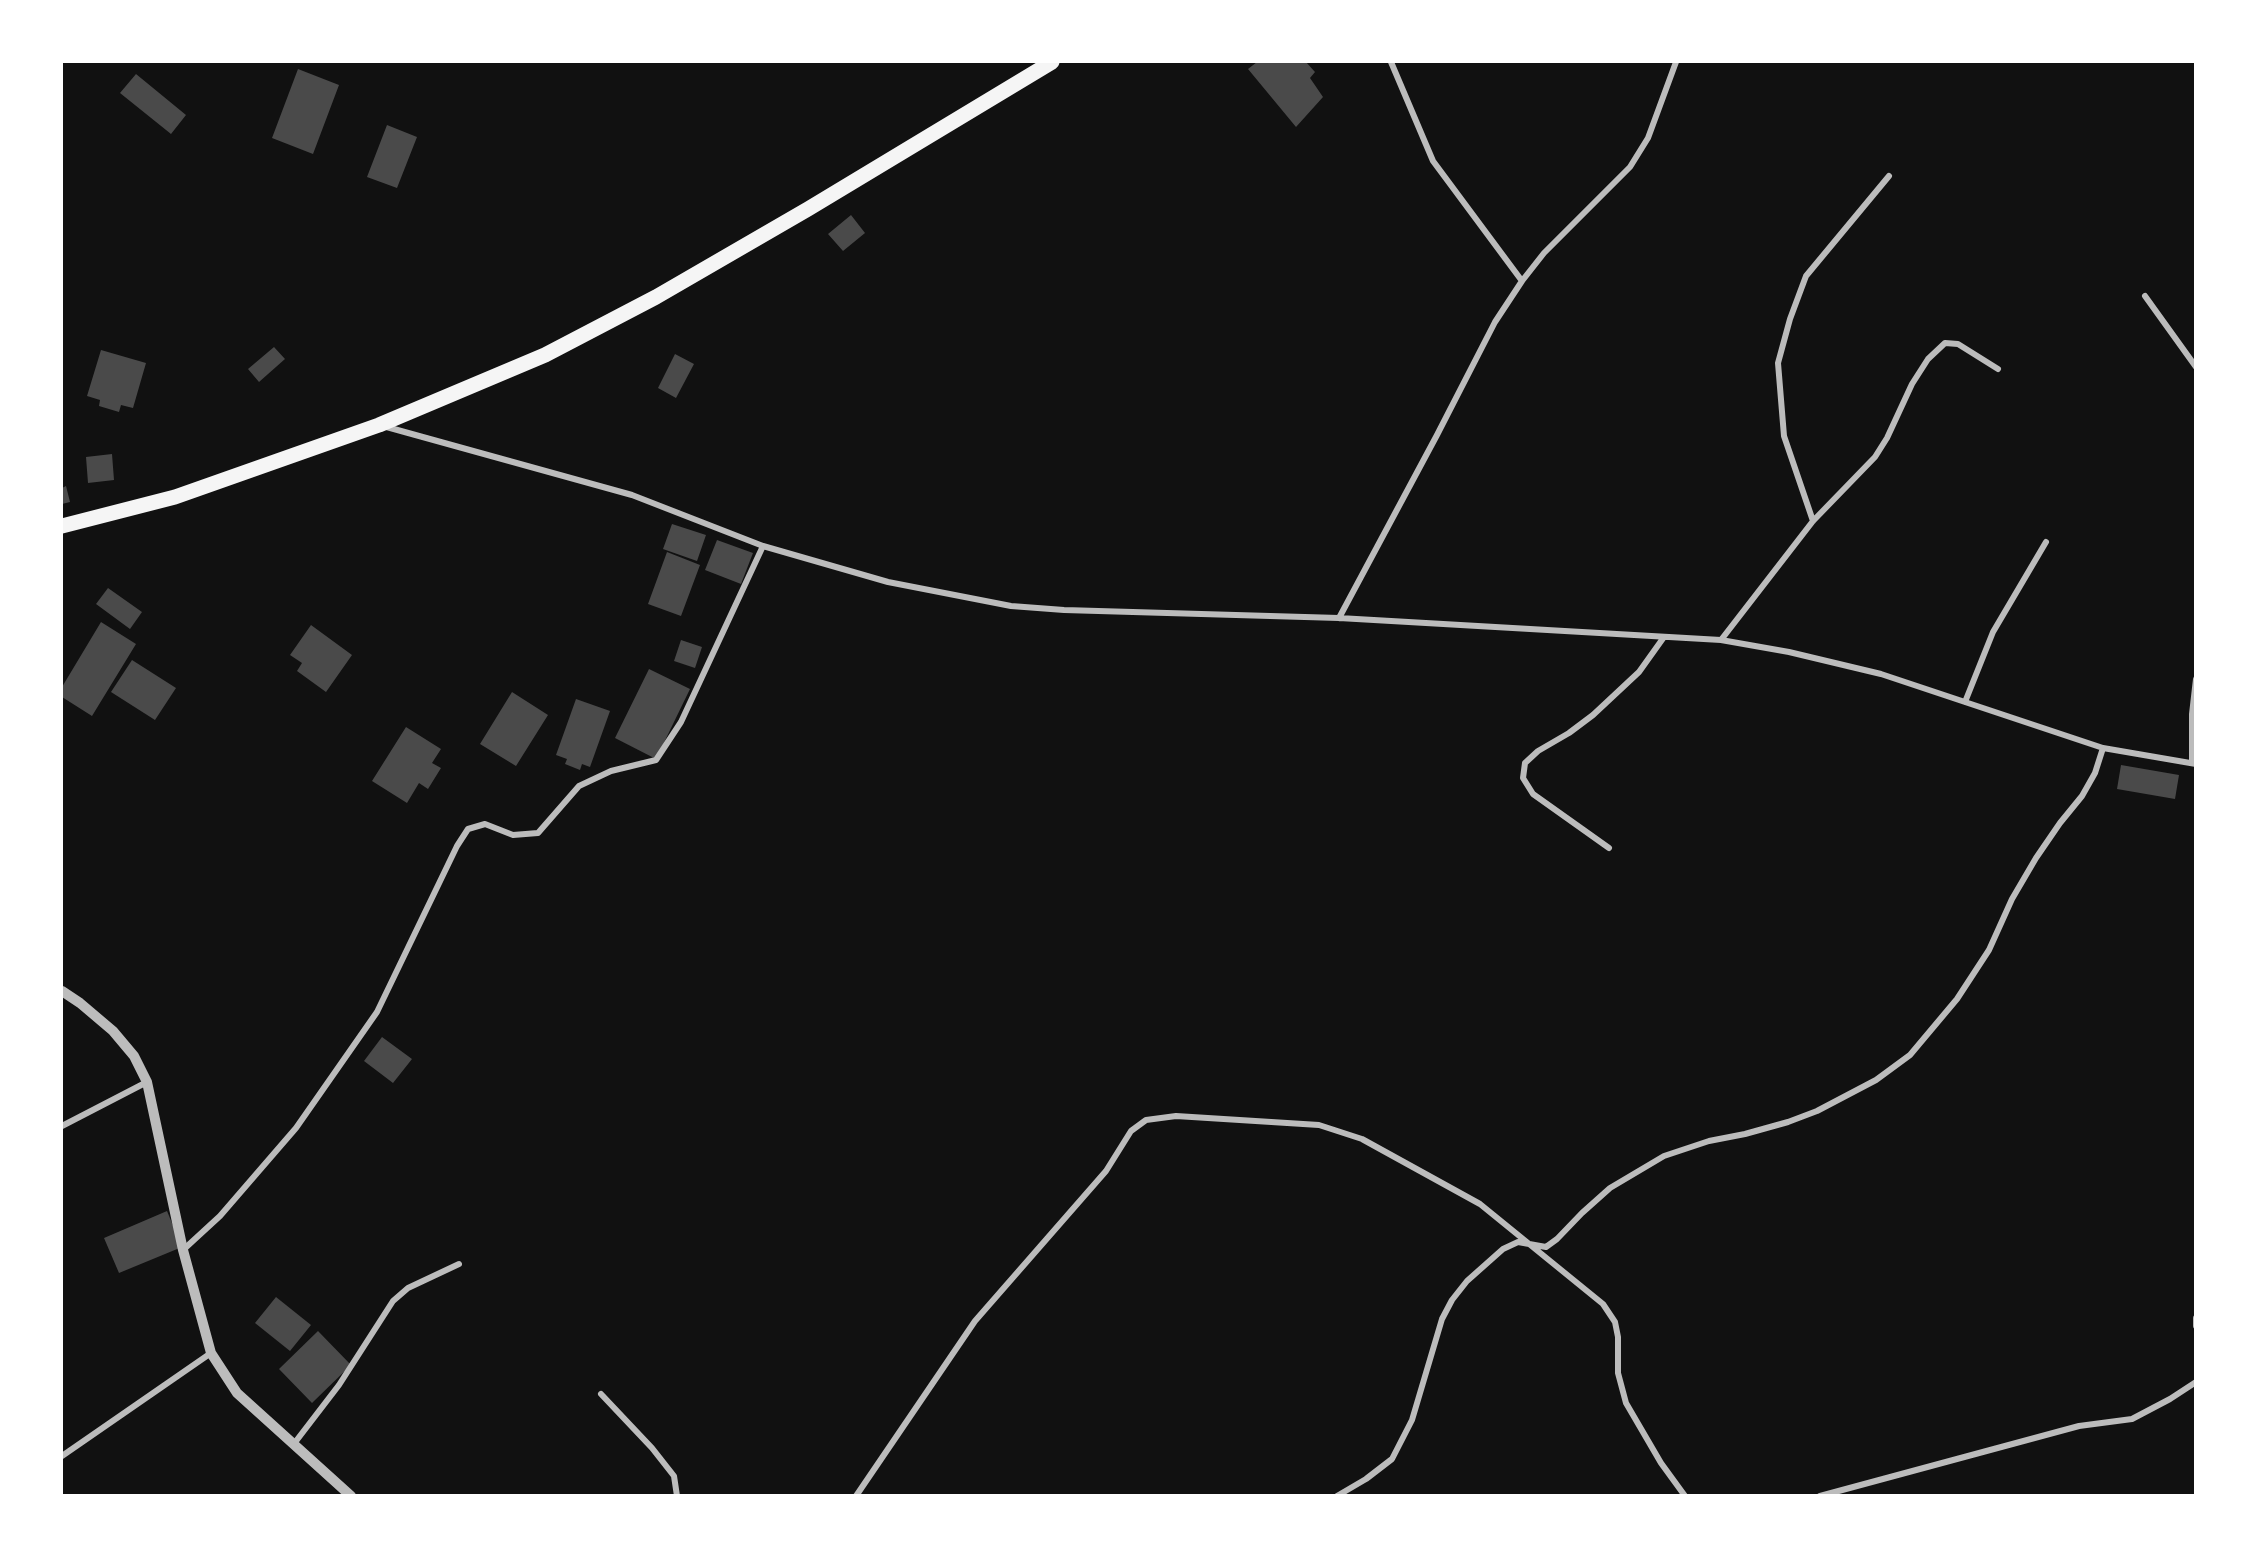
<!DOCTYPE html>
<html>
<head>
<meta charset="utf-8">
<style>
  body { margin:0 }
  #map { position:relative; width:2257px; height:1557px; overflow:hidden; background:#111; font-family:"Noto Sans",sans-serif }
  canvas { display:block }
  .frame { position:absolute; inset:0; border:63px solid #fff; pointer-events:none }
</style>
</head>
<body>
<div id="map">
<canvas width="2257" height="1557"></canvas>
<div class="frame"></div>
</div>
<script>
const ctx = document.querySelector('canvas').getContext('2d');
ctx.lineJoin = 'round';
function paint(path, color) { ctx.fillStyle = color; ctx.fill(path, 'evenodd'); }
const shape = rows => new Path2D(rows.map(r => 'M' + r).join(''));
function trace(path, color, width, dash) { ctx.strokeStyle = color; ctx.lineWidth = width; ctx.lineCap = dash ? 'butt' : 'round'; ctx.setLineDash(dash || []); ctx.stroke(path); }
paint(shape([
  [1257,62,1306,62,1315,72,1310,78,1323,97,1296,127,1248,69],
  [298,69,339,85,313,154,272,138],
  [136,74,186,115,171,134,120,93],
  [387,125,417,137,397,188,367,177],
  [851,215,865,233,843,251,828,234],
  [274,347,285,359,259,382,248,369],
  [101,350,146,363,133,408,121,405,119,412,99,406,100,400,87,396],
  [675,354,694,364,676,398,658,388],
  [112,454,114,480,88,483,86,457],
  [66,486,70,502,62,504,62,488],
  [672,524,706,535,697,561,663,549],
  [717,540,753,553,741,584,705,570],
  [667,552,700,565,681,616,648,604],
  [108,588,142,612,130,629,96,604],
  [101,622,136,644,92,716,62,697,62,687],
  [311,625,352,655,326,692,297,671,302,663,290,655],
  [681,640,702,647,695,668,674,661],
  [132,660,176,688,155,720,111,692],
  [649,669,690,689,656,759,615,738],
  [512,692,548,715,516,766,480,744],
  [576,699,610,711,590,767,582,764,580,770,565,764,567,759,556,755],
  [406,727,441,749,432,763,441,768,428,789,419,783,407,803,372,781],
  [2121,765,2179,775,2175,799,2117,789],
  [382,1037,412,1059,393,1083,364,1061],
  [167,1211,182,1247,119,1273,104,1238],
  [276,1297,311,1325,290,1351,255,1323],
  [318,1331,351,1365,312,1403,279,1369]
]), '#4a4a4a');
trace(shape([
  [1391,62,1433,161,1522,281],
  [2145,296,2196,367],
  [383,426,632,495,763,546,888,582,1011,606,1064,610,1339,618,1721,640,1789,652,1881,674,2103,748,2196,764],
  [1813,521,1784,436,1778,363,1790,319,1806,276,1889,176],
  [1339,618,1437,435,1495,322,1522,281,1544,253,1630,167,1648,138,1676,62],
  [1721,640,1813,521,1875,457,1887,438,1912,384,1928,359,1945,343,1958,344,1998,369],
  [1965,702,1993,632,2046,542],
  [2192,763,2192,714,2196,679],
  [1609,848,1533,794,1523,778,1525,763,1538,751,1569,733,1593,715,1639,672,1664,637],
  [62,1126,147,1082],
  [183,1250,220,1216,296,1128,377,1012,457,846,468,829,485,824,513,835,538,833,579,786,611,771,656,760,681,722,763,546],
  [2196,1318,2196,1326],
  [601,1394,652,1448,674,1476,677,1496],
  [293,1445,339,1385,393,1301,408,1288,459,1264],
  [62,1456,211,1353],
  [856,1496,975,1321,1106,1171,1131,1131,1146,1120,1176,1116,1319,1125,1362,1139,1480,1204,1603,1304,1615,1322,1618,1337,1618,1373,1626,1403,1661,1463,1685,1496],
  [1337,1496,1366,1479,1392,1459,1412,1420,1442,1319,1452,1300,1467,1281,1503,1249,1518,1242,1546,1247,1557,1239,1582,1213,1610,1188,1664,1156,1709,1141,1745,1134,1788,1122,1817,1111,1876,1080,1910,1055,1957,999,1989,950,2012,899,2036,858,2060,823,2082,796,2095,773,2103,748],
  [1820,1496,2079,1426,2132,1419,2170,1399,2196,1382]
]), '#bcbcbc', 6);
trace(shape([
  [62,991,80,1003,113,1031,134,1056,147,1082,183,1250,211,1353,237,1393,351,1496]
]), '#bcbcbc', 10);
trace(shape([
  [62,526,175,497,379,425,545,355,656,297,808,209,1052,62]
]), '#f5f5f5', 15);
</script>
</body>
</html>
